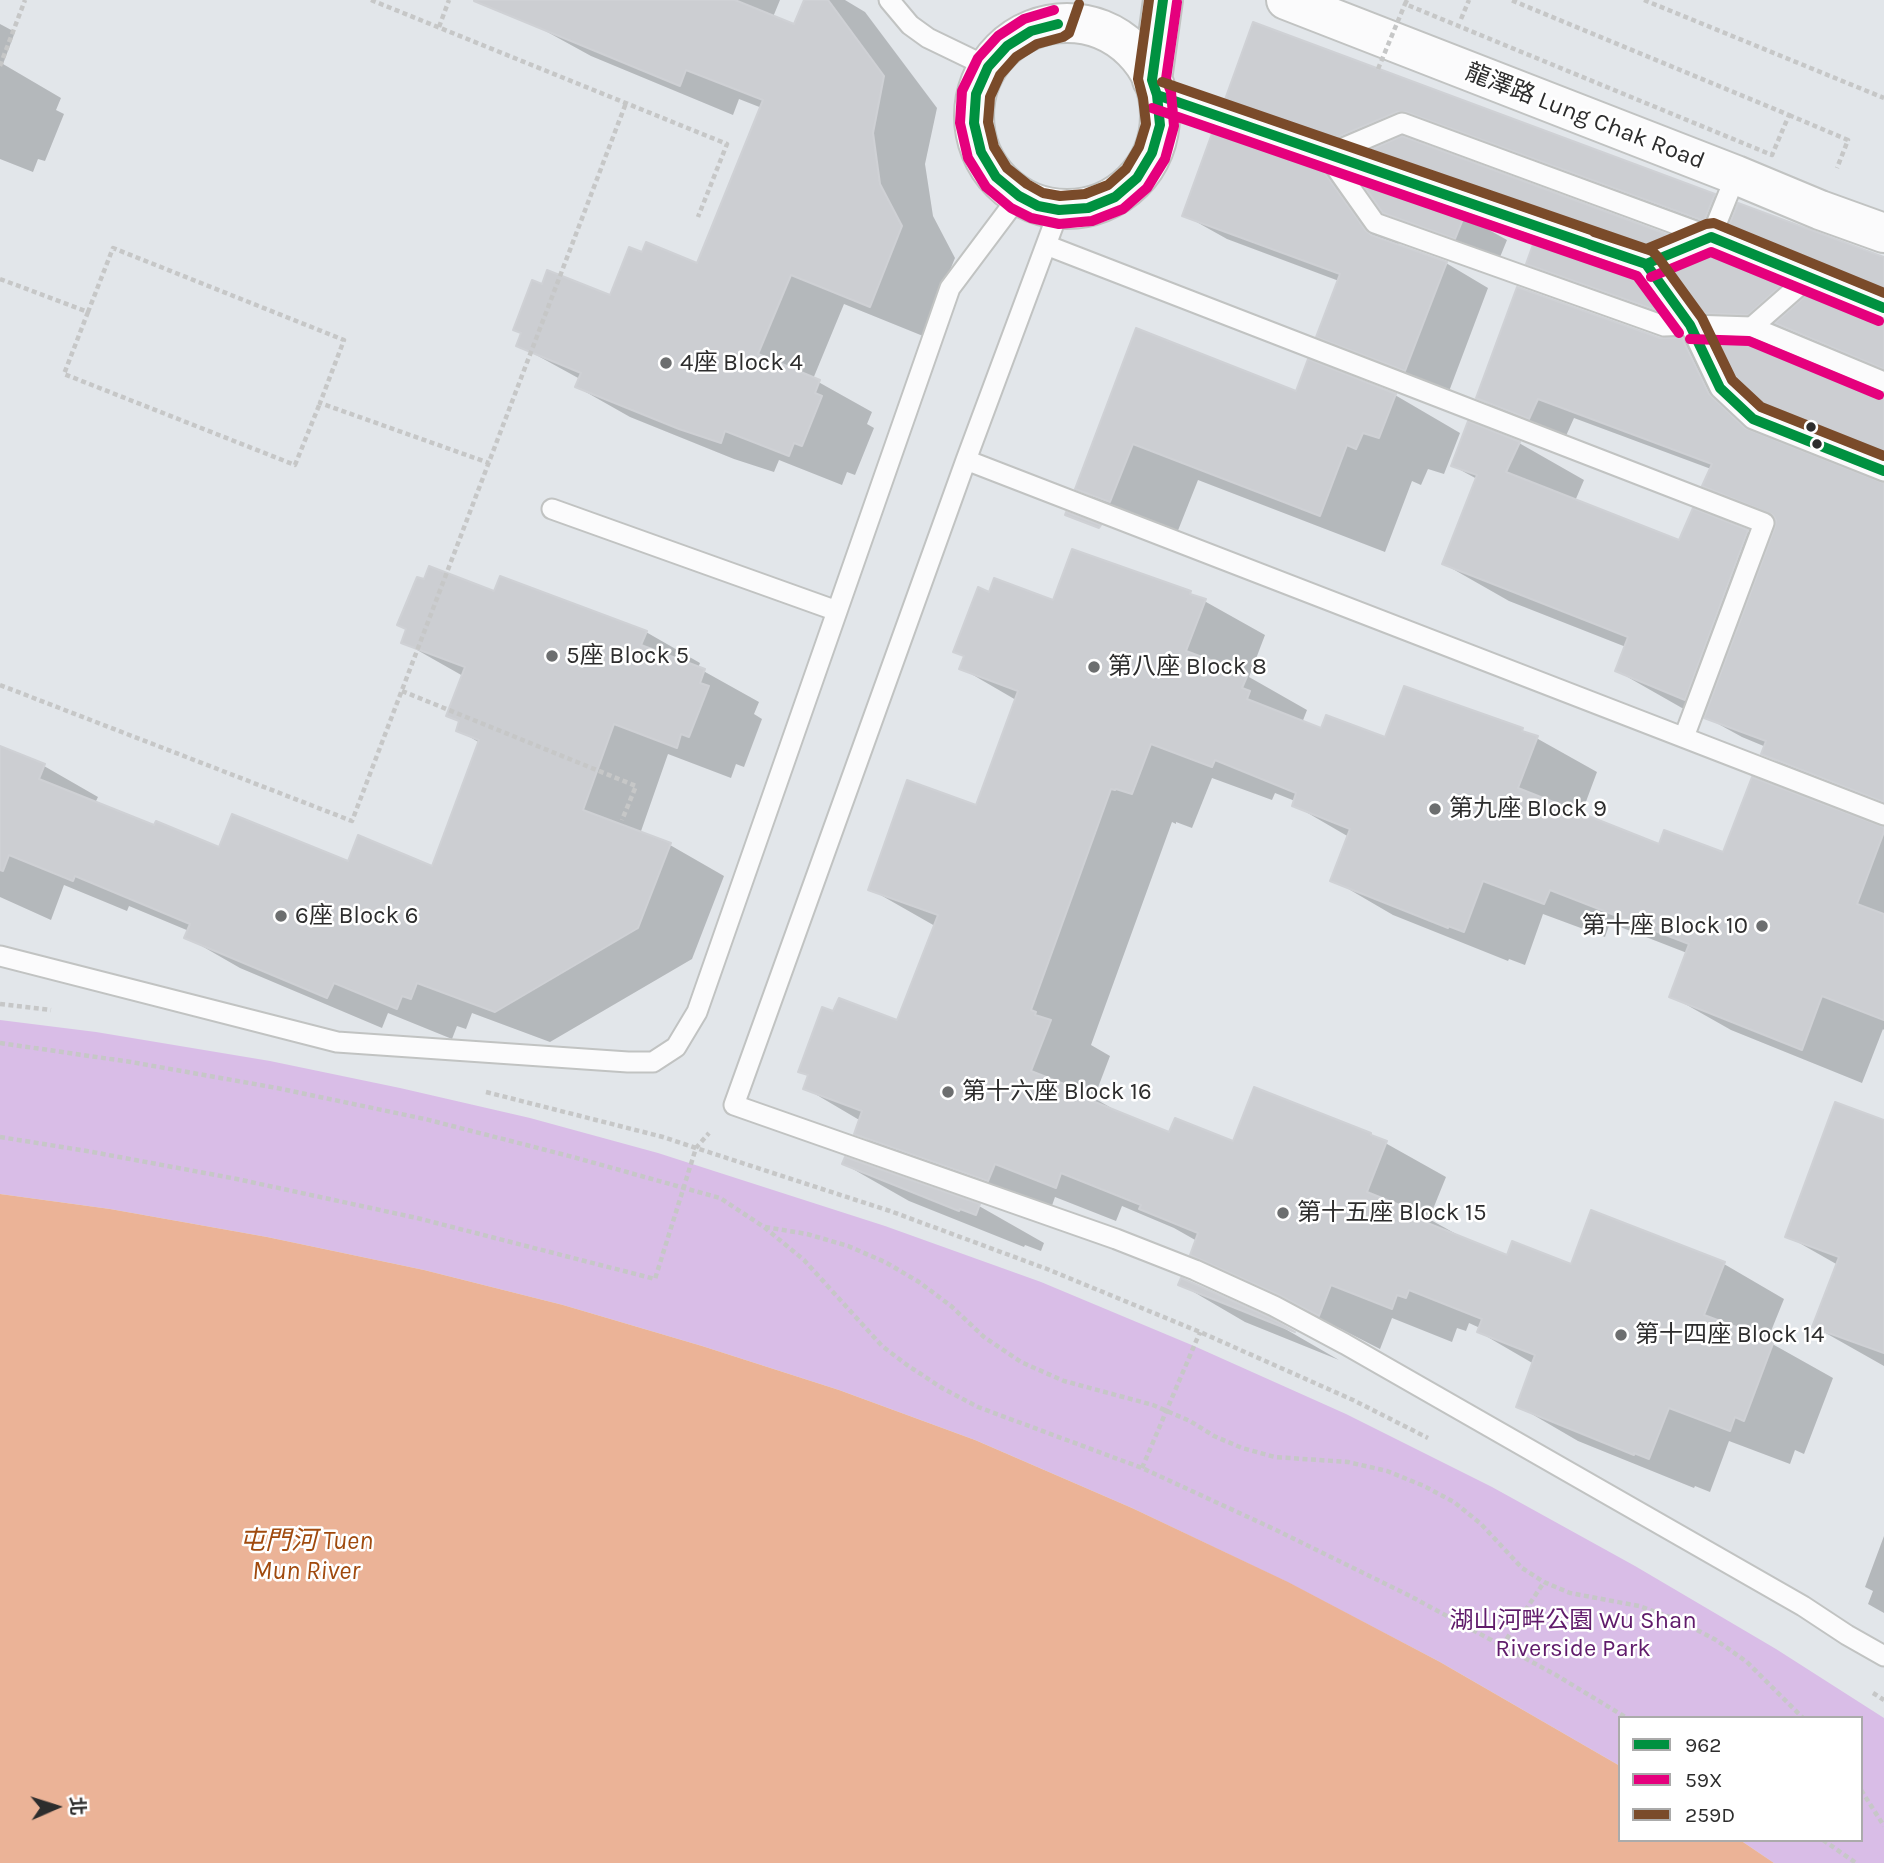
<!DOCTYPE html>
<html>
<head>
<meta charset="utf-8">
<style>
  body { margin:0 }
  #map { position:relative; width:1884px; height:1863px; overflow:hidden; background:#e2e6ea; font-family:Karla,"Noto Sans TC",sans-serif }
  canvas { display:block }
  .legend { position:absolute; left:1618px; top:1716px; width:245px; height:126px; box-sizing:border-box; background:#fff; border:2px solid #ababab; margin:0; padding:9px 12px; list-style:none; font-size:21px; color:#2d2d2d }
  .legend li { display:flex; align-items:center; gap:14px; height:35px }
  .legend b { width:35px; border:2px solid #ababab }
  .north { position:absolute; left:21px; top:1772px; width:70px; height:70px; -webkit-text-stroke:5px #fff; paint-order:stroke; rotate:87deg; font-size:19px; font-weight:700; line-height:28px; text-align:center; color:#2d2d2d }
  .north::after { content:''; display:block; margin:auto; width:24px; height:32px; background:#2d2d2d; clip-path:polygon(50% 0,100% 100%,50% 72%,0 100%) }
</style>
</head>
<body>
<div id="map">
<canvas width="1884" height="1863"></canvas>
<ul class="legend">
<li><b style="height:9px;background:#009140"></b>962</li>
<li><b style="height:9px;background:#e5007d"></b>59X</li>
<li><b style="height:9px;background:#7a4b2a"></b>259D</li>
</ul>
<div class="north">北</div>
</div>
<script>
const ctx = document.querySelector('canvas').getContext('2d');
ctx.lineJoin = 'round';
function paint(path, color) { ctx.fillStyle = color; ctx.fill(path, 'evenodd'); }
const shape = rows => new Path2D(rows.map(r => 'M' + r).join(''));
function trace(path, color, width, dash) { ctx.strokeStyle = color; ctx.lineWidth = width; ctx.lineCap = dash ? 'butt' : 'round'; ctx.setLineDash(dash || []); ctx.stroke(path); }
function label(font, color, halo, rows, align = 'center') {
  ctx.font = font + ' Karla,"Noto Sans TC",sans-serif'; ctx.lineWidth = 5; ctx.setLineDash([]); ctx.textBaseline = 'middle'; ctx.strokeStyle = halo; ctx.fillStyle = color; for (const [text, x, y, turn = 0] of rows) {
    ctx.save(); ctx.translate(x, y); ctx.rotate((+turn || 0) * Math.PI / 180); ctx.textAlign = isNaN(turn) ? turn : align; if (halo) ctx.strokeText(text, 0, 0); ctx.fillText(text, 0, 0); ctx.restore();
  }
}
paint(shape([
  [0,1020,96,1032,270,1061,400,1088,530,1118,658,1153,885,1226,1041,1282,1194,1346,1346,1414,1492,1487,1635,1566,1776,1649,1884,1718,1884,1863,1774,1863,1740,1840,1861,1840,1861,1718,1620,1718,1620,1766,1440,1662,1287,1582,1132,1508,975,1440,839,1390,702,1346,563,1305,424,1270,267,1237,110,1209,0,1194]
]), '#d9bde7');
paint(shape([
  [0,1194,110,1209,267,1237,424,1270,563,1305,702,1346,839,1390,975,1440,1132,1508,1288,1582,1440,1662,1620,1766,1620,1840,1740,1840,1774,1863,0,1863]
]), '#ebb397');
paint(shape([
  [489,0,780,0,773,17,795,26,805,0,845,0,865,12,937,108,925,164,933,216,955,258,923,336,844,304,813,379,872,412,867,424,874,428,855,475,847,472,842,485,779,460,774,472,734,459,630,417,577,387,580,379,518,345,543,286,611,298,698,265,762,108,739,99,733,115,591,56],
  [0,24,15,32,3,64,61,98,56,110,64,114,45,161,38,159,33,172,0,159],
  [1254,25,1714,196,1737,209,1884,259,1884,299,1764,250,1748,241,1747,245,1441,135,1419,144,1677,239,1704,255,1711,252,1785,283,1809,296,1884,322,1884,373,1812,343,1796,334,1791,338,1741,337,1698,312,1672,268,1407,177,1380,161,1372,165,1268,129,1225,104],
  [1317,165,1361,190,1401,247,1446,263,1488,288,1448,394,1361,360,1319,336,1339,281,1227,239,1184,215],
  [1384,211,1464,216,1507,240,1498,262,1427,237],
  [1528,263,1638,276,1681,301,1706,336,1570,288],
  [1137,330,1297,393,1395,395,1460,433,1444,474,1428,469,1421,485,1412,481,1385,552,1198,480,1175,538,1142,526,1077,488],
  [1660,339,1682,339,1718,360,1744,416,1769,440,1884,485,1884,807,1798,774,1763,753,1766,747,1742,737,1711,720,1682,708,1617,671,1626,647,1509,601,1444,564,1477,479,1453,466,1519,443,1584,480,1575,501,1680,543,1694,511,1748,532,1771,545,1778,520,1740,506,1705,485,1711,469,1574,418,1565,438,1513,418,1478,398],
  [1884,396,1884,463,1797,428,1761,407],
  [495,593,646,632,700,663,698,668,759,702,754,714,762,719,744,767,736,764,731,778,668,754,640,834,670,845,724,876,692,959,550,1042,472,1013,466,1029,457,1026,452,1039,388,1013,382,1028,240,968,186,937,189,931,129,906,127,911,64,885,51,920,0,897,0,748,44,766,98,797,95,803,155,827,220,849,349,863,433,869,480,743,458,730,461,722,448,715,463,676,403,642],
  [1190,593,1265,635,1249,677,1307,710,1302,723,1322,731,1386,739,1405,689,1522,730,1597,772,1581,815,1660,847,1724,855,1884,829,1884,1030,1883,1029,1862,1083,1731,1030,1671,996,1687,953,1610,923,1605,937,1543,914,1525,965,1509,959,1508,961,1393,915,1333,880,1349,837,1294,805,1295,801,1275,793,1272,800,1212,778,1192,828,1176,822,1176,824,1172,822,1091,1045,1110,1056,1094,1098,1127,1117,1170,1135,1234,1144,1371,1135,1446,1177,1429,1219,1467,1240,1508,1257,1572,1266,1724,1264,1784,1299,1767,1341,1833,1378,1804,1454,1795,1450,1790,1464,1729,1441,1710,1492,1695,1486,1694,1488,1578,1441,1518,1406,1534,1364,1479,1332,1480,1328,1469,1323,1466,1331,1457,1328,1452,1342,1392,1318,1380,1349,1341,1329,1252,1289,1192,1254,1197,1241,1174,1228,1122,1206,1116,1221,1055,1197,1049,1214,916,1168,856,1133,861,1121,805,1088,810,1077,800,1071,898,1022,935,926,870,889,977,807,1016,700,961,668,965,657,956,651,990,594,1054,602],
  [1884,1122,1884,1366,1815,1327,1838,1265,1787,1236],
  [844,1164,979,1206,1044,1243,1041,1251,1025,1245,1024,1247,909,1201],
  [1180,1284,1268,1319,1339,1360,1245,1322],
  [1884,1536,1884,1613,1868,1604,1873,1591,1865,1587]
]), '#0003');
const building = shape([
  [474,0,735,0,794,24,804,0,828,0,884,76,873,133,880,184,902,226,870,307,791,275,758,354,820,380,815,393,822,396,802,446,794,443,789,456,725,431,721,443,679,429,575,387,581,373,516,346,521,333,513,330,532,280,542,284,547,270,610,295,629,247,642,252,646,242,697,263,763,100,686,70,680,86,474,1,474,0],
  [1253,22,1715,194,1704,221,1406,112,1397,112,1328,141,1223,105,1253,22],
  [1214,128,1318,164,1366,231,1371,235,1447,262,1405,371,1316,337,1340,274,1182,216,1214,128],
  [1402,136,1677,238,1646,251,1363,153,1402,136],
  [1358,177,1465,214,1455,239,1383,213,1358,177],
  [1738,203,1884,257,1884,295,1727,230,1738,203],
  [1535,239,1638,274,1667,314,1526,264,1535,239],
  [1711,250,1786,281,1748,315,1696,313,1665,269,1711,250],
  [1517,287,1660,338,1682,338,1709,394,1745,428,1884,483,1884,802,1761,754,1766,741,1704,718,1775,527,1776,520,1773,515,1702,486,1712,464,1538,399,1529,419,1476,398,1517,287],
  [1811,291,1884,320,1884,369,1775,323,1811,291],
  [1136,328,1296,391,1308,359,1396,394,1379,438,1363,433,1356,449,1347,445,1320,516,1133,444,1110,502,1075,489,1136,328],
  [1710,338,1749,339,1884,394,1884,458,1760,408,1730,381,1710,338],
  [1468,421,1520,442,1506,472,1679,540,1693,508,1748,530,1685,700,1615,671,1628,637,1442,564,1477,475,1451,466,1468,421],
  [1066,512,1101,525,1099,528,1065,515,1066,512],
  [1072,549,1191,591,1190,594,1206,599,1186,651,1248,674,1242,688,1250,691,1247,699,1321,728,1326,715,1385,737,1404,686,1523,728,1522,731,1538,736,1518,788,1659,844,1664,830,1723,852,1752,777,1884,827,1884,832,1857,904,1884,914,1884,1020,1822,996,1802,1050,1669,997,1689,944,1550,890,1544,904,1483,881,1464,932,1448,926,1448,928,1330,881,1350,829,1292,806,1296,793,1215,760,1212,767,1151,744,1132,794,1116,789,1115,790,1111,789,1031,1010,1036,1012,1035,1015,1051,1020,1031,1071,1092,1095,1090,1100,1169,1132,1175,1118,1233,1141,1254,1087,1371,1133,1371,1135,1387,1141,1367,1192,1427,1216,1425,1222,1507,1255,1512,1241,1571,1264,1591,1210,1725,1262,1704,1315,1774,1341,1744,1421,1735,1417,1730,1431,1669,1408,1649,1459,1634,1453,1634,1455,1516,1407,1535,1355,1477,1332,1482,1319,1409,1290,1406,1298,1397,1295,1392,1309,1331,1285,1319,1316,1279,1295,1190,1255,1198,1233,1139,1209,1141,1205,1061,1173,1056,1188,995,1164,988,1181,854,1134,862,1111,803,1089,808,1075,798,1072,822,1007,833,1011,839,998,897,1020,938,915,868,890,907,780,976,805,1018,691,959,669,964,656,953,652,978,587,989,592,994,578,1053,600,1072,549],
  [429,566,494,591,500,576,647,631,641,645,705,669,700,683,709,686,689,737,681,734,677,748,614,724,583,810,671,843,638,928,495,1012,417,983,411,999,402,996,397,1009,334,983,327,998,184,938,190,924,75,876,73,881,9,855,3,871,0,870,0,746,45,764,39,779,154,825,156,821,219,847,232,814,348,861,358,835,432,866,479,740,456,731,459,721,446,716,465,667,401,643,406,629,397,625,417,577,424,579,429,566],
  [1835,1102,1884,1120,1884,1353,1812,1327,1839,1257,1785,1237,1835,1102],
  [845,1157,980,1204,976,1215,960,1209,959,1211,842,1164,845,1157],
  [1181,1278,1269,1317,1295,1332,1178,1285,1181,1278]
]);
paint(building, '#ccced2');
trace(building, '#cfd1d5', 2);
const service = shape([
  [889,0,910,25,928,38,988,67],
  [1157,95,1646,264,1690,325,1720,388,1753,419,1884,471],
  [1327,155,1375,223,1664,326,1690,325,1752,327,1884,382],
  [1327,155,1402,123,1711,237,1884,308],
  [1059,210,966,460,734,1105,1116,1239,1195,1270,1274,1306,1345,1344,1803,1606,1847,1635,1884,1656],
  [1046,245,1764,523,1684,737],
  [1646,264,1711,237,1736,175],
  [1752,327,1809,277],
  [966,460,1884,815],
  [552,509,837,611],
  [0,956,337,1042,628,1062,653,1062,676,1047,697,1012,950,288,1019,196]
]);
const minor = shape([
  [1286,0,1736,175,1820,210,1884,233],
  '974 116a93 93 0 1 1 186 0a93 93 0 1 1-186 0Z',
  [1152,80,1163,0]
]);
trace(service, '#c1c3c2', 23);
trace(minor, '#c1c3c2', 42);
trace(shape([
  [371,0,727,144,698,217],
  [1644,0,1884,98],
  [1461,19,1469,0],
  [439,27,449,0],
  [0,66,25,0],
  [1789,115,1848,140,1837,168],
  [0,279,88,312,113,248,344,340,320,403,489,463],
  [88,312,64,374,295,465,320,403],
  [0,685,352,821,626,103],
  [402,691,636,786,622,820],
  [0,1004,51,1010],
  [0,1043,131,1062,277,1088,425,1119,573,1157,720,1198,764,1227,804,1260,882,1346,907,1365,942,1388,978,1407,1142,1468,1274,1529,1410,1596,1556,1675,1627,1718],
  [486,1092,663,1137,696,1148,890,1211,1047,1269,1200,1332,1353,1400,1428,1438],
  [0,1137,87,1151,237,1179,417,1218,655,1279,696,1148,709,1133],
  [765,1227,807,1234,848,1246,885,1262,919,1282,951,1306,984,1337,1021,1362,1064,1381,1153,1405,1190,1421,1214,1436,1242,1448,1275,1457,1348,1462,1387,1471,1424,1486,1454,1502,1481,1524,1522,1568,1544,1582,1570,1593,1639,1606,1678,1620,1716,1640,1747,1662,1803,1718],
  [1142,1468,1200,1332],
  [1502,1646,1544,1582],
  [1873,1693,1884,1700],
  [1861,1790,1884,1826],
  [1823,1840,1856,1863]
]), '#c6c7c7', 4.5, [5, 3.5]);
trace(service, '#fbfbfc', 19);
trace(minor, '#fbfbfc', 38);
trace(shape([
  [1407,0,1405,4,1772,155,1789,115,1511,0],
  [1378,69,1405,4]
]), '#c6c7c7', 4.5, [5, 3.5]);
trace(shape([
  [1058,24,1031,31,1007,46,988,67,976,94,974,123,981,152,996,177,1019,196,1038,206,1059,210,1088,208,1115,197,1137,178,1152,153,1160,125,1157,95,1152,80,1163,0],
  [1157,95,1646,264,1690,325,1720,388,1753,419,1884,471],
  [1590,245,1646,264,1711,237,1884,308]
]), '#009140', 10);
trace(shape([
  [1054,10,1024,19,998,36,978,58,962,91,960,123,968,158,986,187,1011,208,1031,218,1059,224,1092,221,1123,209,1147,188,1165,159,1174,126,1171,92,1166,79,1177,2],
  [1152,108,1637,276,1679,333],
  [1651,277,1711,252,1879,321],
  [1690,339,1749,341,1879,395]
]), '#e5007d', 10);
trace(shape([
  [1079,4,1069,33,1063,37,1037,44,1016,57,1000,75,990,97,988,122,994,147,1007,168,1027,184,1043,193,1060,196,1085,194,1108,185,1126,169,1139,147,1146,124,1143,98,1138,79,1149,0],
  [1162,82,1652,251,1657,256,1702,318,1732,380,1761,407,1884,456],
  [1594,232,1646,249,1706,224,1714,223,1884,293]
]), '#7a4b2a', 10);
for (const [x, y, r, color] of [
  [666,363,7,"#6c6e6f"],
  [1811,427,6,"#2d2d2d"],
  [1817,444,6,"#2d2d2d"],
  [552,656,7,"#6c6e6f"],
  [1094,667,7,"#6c6e6f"],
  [1435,809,7,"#6c6e6f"],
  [281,916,7,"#6c6e6f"],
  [1762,926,7,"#6c6e6f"],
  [948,1092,7,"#6c6e6f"],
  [1283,1213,7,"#6c6e6f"],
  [1621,1335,7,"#6c6e6f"]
]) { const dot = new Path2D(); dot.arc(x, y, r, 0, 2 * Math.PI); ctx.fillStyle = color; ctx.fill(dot); trace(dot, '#fff', 2.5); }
label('24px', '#2d2d2d', '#fff', [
  ["龍澤路 Lung Chak Road",1585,117,21]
]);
label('24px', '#2d2d2d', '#fff', [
  ["4座 Block 4",680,363],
  ["5座 Block 5",566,656],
  ["第八座 Block 8",1108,667],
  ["第九座 Block 9",1449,809],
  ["6座 Block 6",295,916],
  ["第十座 Block 10",1748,926,"right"],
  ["第十六座 Block 16",962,1092],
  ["第十五座 Block 15",1297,1213],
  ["第十四座 Block 14",1635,1335]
], 'left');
label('24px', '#601b6b', '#fff', [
  ["湖山河畔公園 Wu Shan",1573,1621],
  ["Riverside Park",1573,1649]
]);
label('italic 26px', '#a04a0e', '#fff', [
  ["屯門河 Tuen",306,1542],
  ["Mun River",306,1572]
]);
</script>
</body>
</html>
